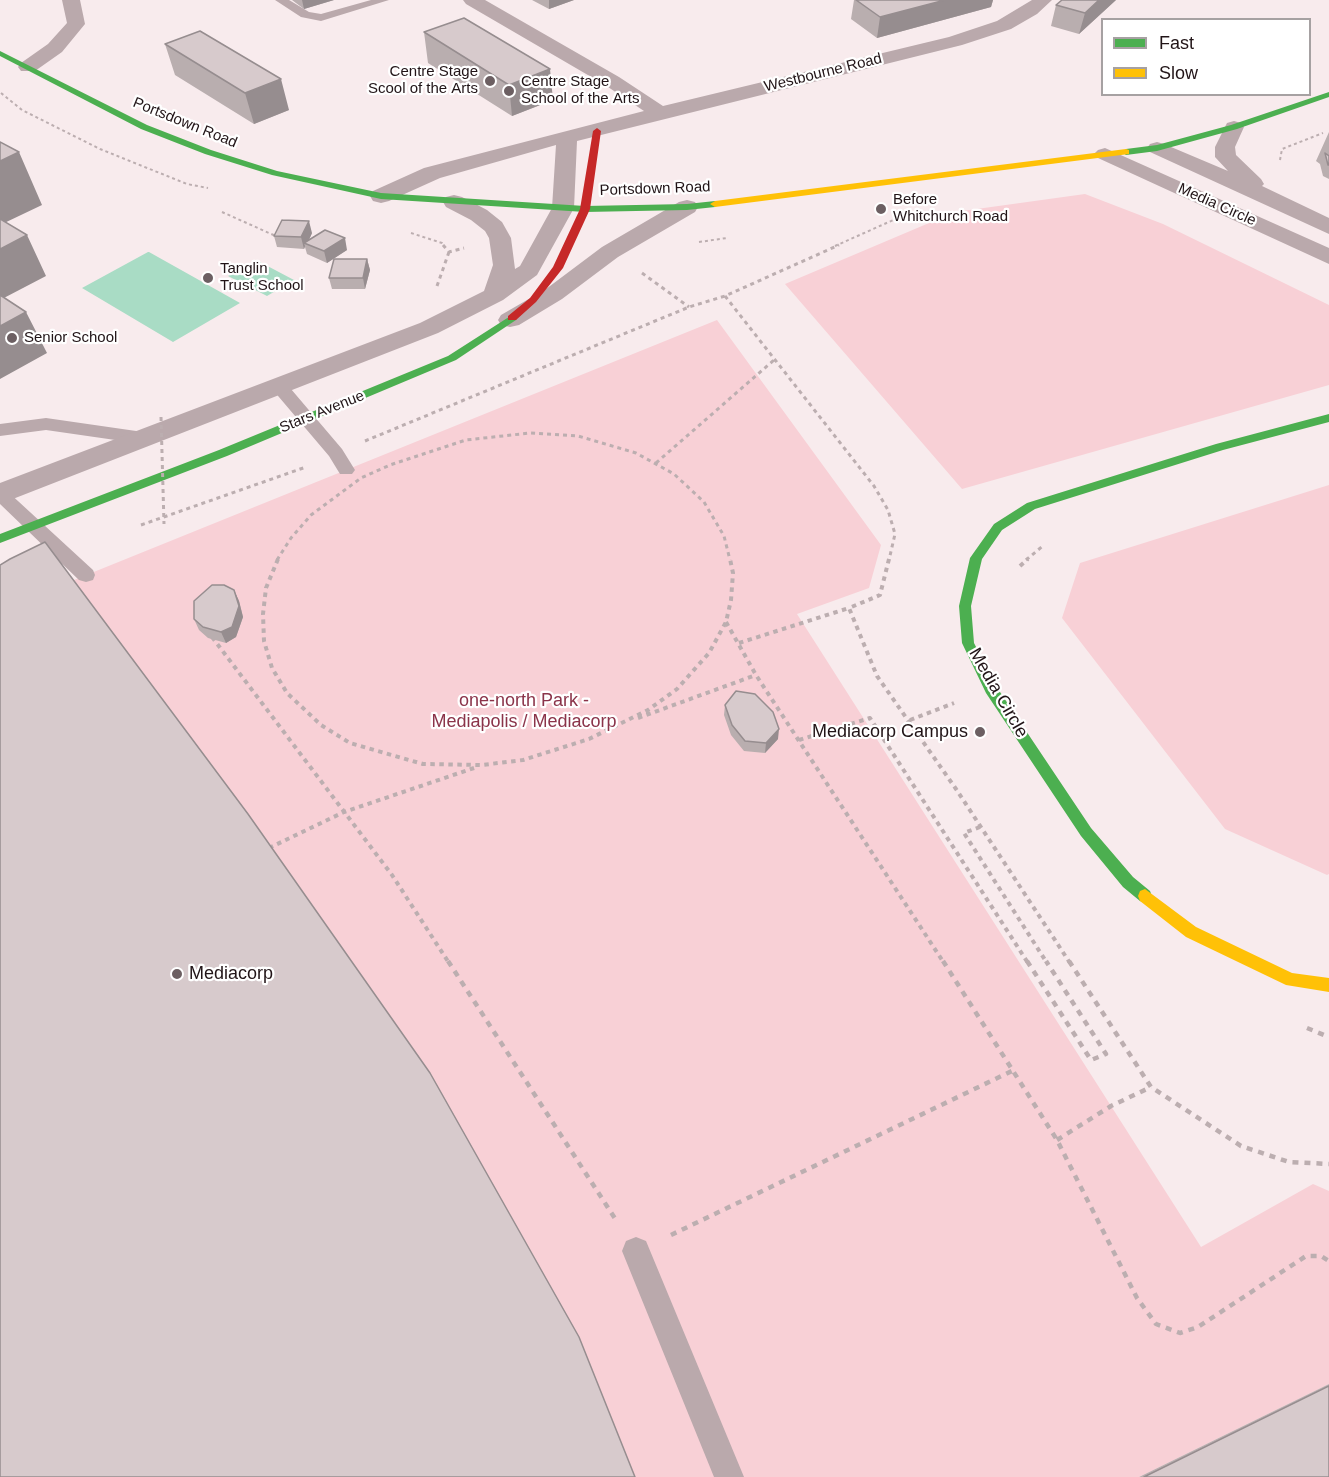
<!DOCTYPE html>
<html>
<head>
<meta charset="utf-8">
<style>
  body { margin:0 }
  #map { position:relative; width:1329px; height:1477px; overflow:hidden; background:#f8ebed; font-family:Arial,sans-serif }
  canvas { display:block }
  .legend { position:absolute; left:1101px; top:18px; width:210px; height:78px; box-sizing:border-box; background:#fff; border:2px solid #a6a1a2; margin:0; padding:8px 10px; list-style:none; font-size:18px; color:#211417 }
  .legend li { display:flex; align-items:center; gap:12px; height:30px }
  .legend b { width:30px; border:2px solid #a6a1a2 }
</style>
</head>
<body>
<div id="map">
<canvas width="1329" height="1477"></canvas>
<ul class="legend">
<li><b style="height:8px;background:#4caf50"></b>Fast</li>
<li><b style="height:8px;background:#ffc107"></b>Slow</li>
</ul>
</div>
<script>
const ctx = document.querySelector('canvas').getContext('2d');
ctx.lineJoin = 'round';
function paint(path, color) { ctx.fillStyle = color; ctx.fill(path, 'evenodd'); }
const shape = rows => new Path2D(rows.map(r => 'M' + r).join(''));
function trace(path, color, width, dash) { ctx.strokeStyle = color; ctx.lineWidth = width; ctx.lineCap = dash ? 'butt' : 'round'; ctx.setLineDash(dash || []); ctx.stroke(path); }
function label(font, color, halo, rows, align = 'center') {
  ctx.font = font + ' Arial,sans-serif'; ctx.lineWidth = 4.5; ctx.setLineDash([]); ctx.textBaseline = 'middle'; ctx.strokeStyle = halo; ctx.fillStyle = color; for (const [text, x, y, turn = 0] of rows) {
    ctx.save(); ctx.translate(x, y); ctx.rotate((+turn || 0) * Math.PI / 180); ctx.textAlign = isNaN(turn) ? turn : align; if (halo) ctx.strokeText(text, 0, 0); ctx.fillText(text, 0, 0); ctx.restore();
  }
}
paint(shape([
  [1085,194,1163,224,1329,305,1329,385,962,489,785,284,955,212],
  [717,320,881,545,869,588,797,614,1201,1247,1313,1184,1329,1191,1329,1384,1139,1477,634,1477,69,582],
  [1329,485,1329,874,1327,875,1225,829,1062,618,1080,563]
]), '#f8d0d6');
paint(shape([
  [148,252,149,252,240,303,173,342,82,288],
  [258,261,294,280,267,296,228,276]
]), '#a9dcc5');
trace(shape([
  [1,93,22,110,100,149,187,184,208,188],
  [1280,160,1282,149,1323,133],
  [222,212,278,237],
  [411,233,442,243,444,246],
  [699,242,727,238],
  [835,246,909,213]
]), '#bcaeb0', 2, [3, 3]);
trace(shape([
  [443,245,449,252,464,248],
  [642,273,689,307],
  [437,286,449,252],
  [725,296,874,486,888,510,895,534,889,560],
  [365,441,689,307,725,296,839,245],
  [656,463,774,360],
  [141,525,306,467],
  [277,560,291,538,311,515,361,478,390,465,466,440,530,433,578,436,636,453,674,474,704,502,724,536,730,560],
  [1026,560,1044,545]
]), '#bcaeb0', 3, [4, 4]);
trace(shape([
  [278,559,266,588,263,614,264,641,272,668,287,693,321,725,350,743,423,764,482,765,523,760,589,739,648,710,677,689,709,653,726,622,731,600,733,573,730,559],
  [889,559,880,595,849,608,877,676,956,789,1070,963],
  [1020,566,1028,559],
  [726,622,756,675,944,963],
  [212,637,392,875,449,963],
  [739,643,849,608],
  [638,718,756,675],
  [910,720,954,703],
  [799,740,870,718,1028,963],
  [980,827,964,833,1047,963],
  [269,848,344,812,477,767]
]), '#bcaeb0', 4, [4.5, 4.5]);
trace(shape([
  [448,961,616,1220],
  [943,961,1057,1140,1137,1298,1156,1324,1180,1333,1198,1327,1306,1256,1321,1256,1329,1261],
  [1027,961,1091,1060,1106,1054,1046,961],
  [1069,961,1151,1087,1241,1146,1289,1162,1329,1164],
  [1307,1028,1329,1037],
  [1057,1140,1111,1106,1151,1087],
  [671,1235,1014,1070]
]), '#bcaeb0', 4.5, [6, 6]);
paint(shape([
  [275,0,289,0,309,12,321,14,371,0,389,0,321,21,301,17,275,0],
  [279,381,285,382,342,449,355,470,352,474,340,474,329,456,273,390,271,386,273,382,279,381],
  [46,418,143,432,149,434,152,438,149,442,143,444,46,430,0,436,0,424,46,418],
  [0,488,6,490,93,570,95,575,93,580,86,582,79,580,0,504,0,488],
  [636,1237,646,1241,744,1477,714,1477,622,1251,626,1241,636,1237]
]), '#baa9ac');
paint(shape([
  [62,0,80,0,85,24,62,52,35,71,21,71,18,67,21,63,48,44,67,23,62,0],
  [463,0,485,0,619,77,663,106,949,37,997,21,1032,0,1052,0,1037,14,1011,29,962,45,577,141,574,208,537,275,503,300,438,333,0,504,0,483,420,323,484,291,493,265,489,238,485,231,471,220,446,207,443,202,446,197,454,195,462,197,487,210,502,222,511,238,515,269,520,266,552,208,556,145,440,178,389,201,381,203,373,201,370,196,373,191,424,168,644,111,605,85,466,4,463,0],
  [1234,121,1241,123,1244,127,1235,147,1236,155,1261,179,1264,184,1262,186,1329,218,1329,234,1150,152,1147,148,1150,144,1157,142,1164,144,1228,171,1215,157,1215,147,1227,123,1234,121],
  [1105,148,1329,248,1329,264,1098,158,1094,154,1098,150,1105,148],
  [687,200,695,202,698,207,695,212,618,257,562,299,519,325,510,327,501,325,498,320,501,315,546,289,602,247,679,202,687,200]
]), '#baa9ac');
paint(shape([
  [0,51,147,125,211,150,277,171,381,193,585,206,687,204,715,201,720,204,715,207,687,210,585,212,381,199,272,175,205,154,141,129,0,56,0,51],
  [1329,92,1329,97,1237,129,1157,151,1126,155,1122,152,1126,149,1157,145,1231,125,1329,92],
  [512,315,517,318,516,320,456,360,227,456,0,543,0,534,219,450,448,356,512,315],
  [1329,414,1329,422,1223,450,1035,509,1002,530,982,559,971,606,974,643,996,686,1091,828,1133,877,1150,891,1152,896,1150,901,1145,903,1140,901,1123,887,1081,836,986,693,962,643,959,606,970,558,994,524,1027,503,1216,444,1329,414]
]), '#4caf50');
paint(shape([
  [1126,149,1129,150,1129,154,715,207,710,204,715,201,1126,149],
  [1145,889,1196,927,1292,973,1329,978,1329,992,1286,985,1186,937,1140,901,1138,896,1140,891,1145,889]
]), '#ffc107');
paint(shape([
  [597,128,601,131,590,209,563,268,536,302,516,320,508,320,508,316,530,298,553,267,580,209,593,131,597,128]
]), '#c62828');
trace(shape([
  [161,417,164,524]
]), '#bcaeb0', 3, [4, 4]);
paint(shape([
  [292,0,334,0,304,9],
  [532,0,574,0,549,9],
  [854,0,993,0,991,7,877,38,851,19],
  [1116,0,1079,34,1051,26,1056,5],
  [424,32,553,100,512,116,428,63],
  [165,44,289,110,254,124,175,75],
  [1329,132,1329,179,1323,176,1320,164,1316,161],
  [312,233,309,240,347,250,327,263,307,254,305,247,304,249,277,247,274,236],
  [367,259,370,270,365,289,332,289,329,278],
  [234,590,239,601,243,617,236,637,226,643,208,638,199,630,194,619],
  [725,705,778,739,765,753,744,751,731,735,724,715],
  [1329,1384,1329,1477,1139,1477]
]), '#b9aeaf');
paint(shape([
  [302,0,334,0,304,9],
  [549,0,574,0,549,9],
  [945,0,993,0,991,7,877,38,880,17],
  [1099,0,1116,0,1079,34,1085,13],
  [550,69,553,100,512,116,509,85],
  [281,79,289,110,254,124,245,93],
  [19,152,42,205,0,225,0,161],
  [309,221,312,233,307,244,304,243,305,246,304,249,301,237],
  [27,235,46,276,0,300,0,249],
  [345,238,347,250,327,263,324,251],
  [367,259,370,270,365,289,363,278],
  [26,312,47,353,0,379,0,326],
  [234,590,239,601,243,617,236,637,226,643,221,632],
  [779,729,778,739,765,753,766,743]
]), '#968d8f');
const building = shape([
  [856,0,945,0,880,17,856,0],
  [1062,0,1099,0,1085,13,1056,5,1062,0],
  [464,18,550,69,509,85,424,32,464,18],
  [200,31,281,79,245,93,165,44,200,31],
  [0,142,19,152,0,161,0,142],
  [1325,153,1329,156,1329,165,1328,165,1325,153],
  [0,219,27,235,0,249,0,219],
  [282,220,309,221,301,237,274,236,282,220],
  [325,230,345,238,324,251,304,243,325,230],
  [334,259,367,259,363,278,329,278,334,259],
  [0,295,26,312,0,326,0,295],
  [45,542,248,814,430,1073,579,1337,635,1477,0,1477,0,565,10,559,45,542],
  [212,585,224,585,234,590,239,606,232,627,221,632,203,627,194,619,194,601,212,585],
  [736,691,755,694,773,712,779,729,766,743,745,741,732,725,725,705,736,691],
  [1329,1386,1329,1477,1144,1477,1329,1386]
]);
paint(building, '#d7cacc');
trace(building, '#968d8f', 1.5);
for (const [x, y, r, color] of [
  [490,81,6,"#6c5f62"],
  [509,91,6,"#6c5f62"],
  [881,209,6,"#6c5f62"],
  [208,278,6,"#6c5f62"],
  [12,338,6,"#6c5f62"],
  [980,732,6,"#6c5f62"],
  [177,974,6,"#6c5f62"]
]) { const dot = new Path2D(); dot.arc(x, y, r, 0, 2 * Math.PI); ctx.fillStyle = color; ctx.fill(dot); trace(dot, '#fff', 2); }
label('15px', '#211417', '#fff', [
  ["Centre Stage",478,72,"right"],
  ["Scool of the Arts",478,89,"right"],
  ["Centre Stage",521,82],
  ["School of the Arts",521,99],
  ["Before",893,200],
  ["Whitchurch Road",893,217],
  ["Tanglin",220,269],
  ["Trust School",220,286],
  ["Senior School",24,338]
], 'left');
label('15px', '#211417', '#fff', [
  ["Westbourne Road",823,73,-14],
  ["Portsdown Road",185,123,22],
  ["Portsdown Road",655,189,-2],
  ["Media Circle",1217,205,24],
  ["Stars Avenue",322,412,-22]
]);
label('18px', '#211417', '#fff', [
  ["Media Circle",998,693,60]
]);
label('18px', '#8b344a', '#fff', [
  ["one-north Park -",524,701],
  ["Mediapolis / Mediacorp",524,722]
]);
label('18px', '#211417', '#fff', [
  ["Mediacorp Campus",968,732],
  ["Mediacorp",189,974,"left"]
], 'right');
</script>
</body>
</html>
